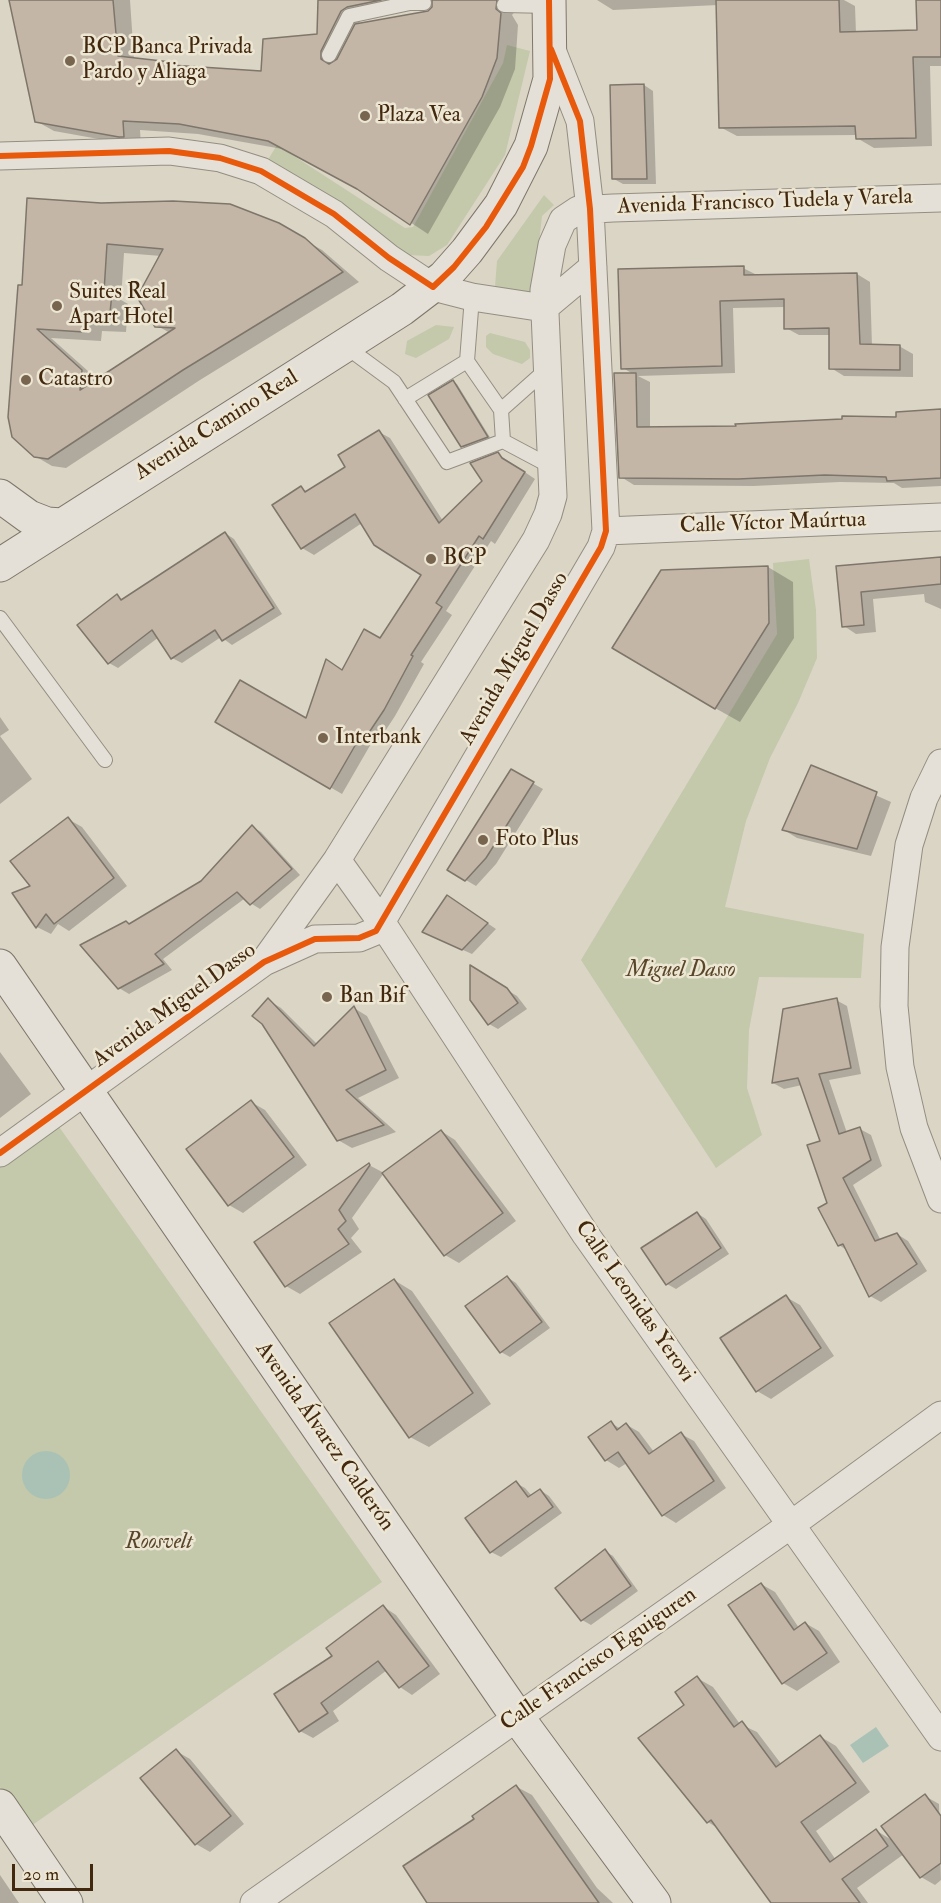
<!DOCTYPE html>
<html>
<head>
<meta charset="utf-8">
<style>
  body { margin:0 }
  #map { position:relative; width:941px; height:1903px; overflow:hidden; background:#dbd5c5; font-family:"IM FELL Double Pica",serif }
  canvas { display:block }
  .scale { position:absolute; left:12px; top:1864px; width:81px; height:27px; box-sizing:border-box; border:3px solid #42280f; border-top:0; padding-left:8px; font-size:18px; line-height:21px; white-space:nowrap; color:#42280f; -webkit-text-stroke:4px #ede6d3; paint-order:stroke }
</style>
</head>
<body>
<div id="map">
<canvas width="941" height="1903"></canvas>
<div class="scale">20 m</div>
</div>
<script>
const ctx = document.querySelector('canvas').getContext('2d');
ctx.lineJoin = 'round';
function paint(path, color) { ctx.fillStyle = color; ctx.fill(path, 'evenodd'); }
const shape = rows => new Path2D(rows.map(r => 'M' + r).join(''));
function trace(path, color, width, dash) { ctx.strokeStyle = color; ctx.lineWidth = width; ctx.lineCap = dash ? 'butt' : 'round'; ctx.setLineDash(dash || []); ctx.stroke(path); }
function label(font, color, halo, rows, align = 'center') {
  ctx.font = font + ' "IM FELL Double Pica",serif'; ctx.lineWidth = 5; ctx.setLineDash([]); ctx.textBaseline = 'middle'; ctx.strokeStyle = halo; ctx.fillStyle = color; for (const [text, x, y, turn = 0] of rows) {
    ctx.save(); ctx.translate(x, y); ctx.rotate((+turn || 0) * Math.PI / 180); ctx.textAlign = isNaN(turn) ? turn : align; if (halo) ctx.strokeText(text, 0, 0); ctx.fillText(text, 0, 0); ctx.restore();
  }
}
paint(shape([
  [507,45,530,51,505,155,447,245,429,256,407,255,266,163,277,145,405,228,413,227,503,63],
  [544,195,554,205,542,216,532,305,495,287,497,261],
  [436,325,454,327,449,339,416,358,405,354,407,341],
  [490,333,525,342,530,350,530,358,522,364,493,354,486,347,486,336],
  [809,559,816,610,817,658,798,703,770,758,746,821,725,907,864,934,861,978,759,977,749,1030,747,1088,762,1135,716,1168,581,960,777,634,773,563],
  [57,1124,382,1582,28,1828,0,1787,0,1164]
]), '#c3c9aa');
paint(shape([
  '22 1475a24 24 0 1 1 48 0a24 24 0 1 1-48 0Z',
  [876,1727,889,1746,863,1763,850,1745]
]), '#aac2b6');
paint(shape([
  [11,0,130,0,134,59,171,63,178,67,262,72,318,36,319,0,519,0,520,6,512,15,518,25,515,69,500,107,428,234,363,191,288,150,198,134,140,130,141,146,138,146,54,131,36,121],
  [429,3,434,4,433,9,425,13,411,14,358,25,362,18],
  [597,0,844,0,855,6,856,33,918,32,917,0,941,0,941,66,930,66,932,146,874,148,857,138,857,135,737,136,720,127,718,5,613,10],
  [644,85,653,91,656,184,623,184,614,179,611,86],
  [29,200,278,225,322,250,359,282,200,380,66,468,52,466,35,456,24,287],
  [124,253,161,256,156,325,170,333,98,380,51,338,101,341,102,331,126,332,128,304,121,300],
  [743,268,757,275,857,274,870,282,872,346,899,346,913,354,913,377,844,376,831,368,831,335,799,335,786,328,785,307,733,308,735,373,638,376,650,382,650,428,737,428,898,418,941,411,941,486,902,488,894,483,840,482,753,486,634,485,621,477,633,374,623,368],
  [453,382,457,384,491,439,466,449,462,446],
  [379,432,390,438,443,521,484,481,498,454,535,479,495,544,491,541,446,611,452,615,421,662,424,664,395,716,376,745,372,742,342,794,218,722,307,720,343,671,381,640,423,575,362,523,314,555,302,548,275,505,301,488,308,492,347,467],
  [225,533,234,539,282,614,232,645,221,637,182,663,172,658,159,637,118,668,109,663,117,596,123,600],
  [941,559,941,609,925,602,924,594,873,599,876,632,856,634,844,626,837,567],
  [768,567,793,582,794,638,740,722,715,708],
  [0,717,9,730,0,736],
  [0,736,32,779,0,804],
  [812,767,891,802,871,856,797,838,784,830],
  [511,771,543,789,496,864,476,886,449,870],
  [68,819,82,827,127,886,69,931,58,924,51,934,37,927,14,894,32,887],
  [252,827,261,832,300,875,260,909,244,899,163,959,172,970,129,994,119,988,130,925,202,882],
  [456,902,496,929,472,954,434,937],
  [471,968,517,996,527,1009,498,1029,489,1024],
  [268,1000,281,1008,317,1044,354,1008,367,1016,399,1078,358,1098,396,1132,352,1148,338,1140],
  [836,1000,847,1006,861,1074,829,1080,847,1133,860,1129,871,1135,882,1166,853,1185,881,1241,897,1234,908,1241,927,1271,881,1302,870,1296,848,1251,839,1245,829,1204,822,1142,802,1085,784,1089,773,1083],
  [0,1052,31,1094,0,1118],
  [251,1102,265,1110,307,1165,243,1213,229,1205],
  [441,1131,455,1140,516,1221,459,1263,445,1255],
  [369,1165,384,1173,352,1218,359,1229,351,1238,362,1252,300,1294,286,1286],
  [697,1213,706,1219,729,1254,676,1289,667,1284],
  [507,1277,516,1283,550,1328,510,1357,501,1352],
  [394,1280,412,1291,491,1404,429,1447,410,1437],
  [786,1297,800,1305,834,1356,771,1399,757,1391],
  [611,1423,621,1429,627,1425,639,1432,654,1452,681,1434,694,1441,726,1488,676,1523,663,1515,627,1463,619,1468,606,1460,590,1437],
  [516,1483,525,1488,532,1496,540,1490,549,1496,562,1513,501,1557,491,1552,467,1519],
  [605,1551,613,1556,638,1591,591,1625,582,1620,557,1588],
  [761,1584,775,1592,799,1628,805,1623,819,1631,840,1662,797,1691,783,1683,730,1606],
  [384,1607,396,1615,440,1674,412,1695,400,1687,387,1670,333,1711,339,1721,313,1738,300,1731,334,1656],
  [697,1678,713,1687,740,1724,757,1732,782,1765,821,1737,836,1746,870,1792,816,1831,836,1860,877,1831,895,1842,925,1796,939,1804,941,1880,935,1885,921,1877,904,1854,857,1888,868,1903,773,1903,719,1829,708,1822,686,1705],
  [176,1751,190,1759,244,1824,210,1852,196,1844],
  [517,1787,532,1795,597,1888,613,1903,429,1903,476,1819],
  [0,1875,19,1903,0,1903]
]), '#0003');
const building = shape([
  [9,0,113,0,118,56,171,62,171,65,261,71,263,39,317,34,318,0,381,0,347,7,341,11,321,51,321,59,329,64,337,59,355,24,428,11,432,7,432,0,497,0,496,9,501,13,497,58,482,97,410,225,357,189,268,141,179,124,123,121,124,137,119,137,35,122,9,0],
  [716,0,839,0,840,32,917,30,916,0,941,0,941,57,913,57,916,138,856,139,855,126,719,128,716,0],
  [644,84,647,179,612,179,610,85,644,84],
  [27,198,101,203,173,201,230,204,279,223,305,238,343,272,183,370,48,459,34,457,12,437,8,417,18,285,22,285,27,198],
  [107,244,163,249,137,297,155,327,175,328,80,390,82,370,37,329,84,332,85,322,109,323,112,293,104,292,107,244],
  [744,266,744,275,857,273,860,344,900,345,900,370,829,369,829,328,784,329,784,299,720,301,722,366,621,369,618,269,744,266],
  [614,373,636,373,637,427,736,426,735,424,842,419,842,416,896,417,896,412,941,409,941,478,887,481,886,477,825,475,738,479,619,478,614,373],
  [453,380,488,437,461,447,428,395,453,380],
  [379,430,439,523,482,481,470,463,498,452,502,458,525,472,483,539,479,536,436,603,442,607,411,655,413,656,384,710,364,740,360,737,330,789,215,722,240,680,306,718,326,659,342,670,364,629,380,638,421,575,374,545,355,514,301,549,272,505,301,486,305,492,345,467,338,455,379,430],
  [225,532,274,608,222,641,215,630,171,659,152,630,108,664,77,625,117,594,121,600,225,532],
  [941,557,941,584,861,592,864,625,842,627,836,566,941,557],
  [768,566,769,623,715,709,612,648,661,570,768,566],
  [811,765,877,792,857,849,782,830,811,765],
  [511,769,534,782,486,858,465,881,447,870,511,769],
  [68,817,114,878,54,924,46,914,36,928,12,893,30,886,10,861,68,817],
  [252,825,292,869,250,905,237,892,155,954,164,964,118,989,80,945,126,921,129,924,201,881,252,825],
  [447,895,488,923,462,950,422,932,447,895],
  [470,965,507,988,518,1003,488,1025,470,1000,470,965],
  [268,998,314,1046,354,1006,386,1070,346,1090,384,1125,337,1141,262,1024,252,1016,268,998],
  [837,998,851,1068,819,1074,839,1134,860,1127,871,1160,843,1178,875,1241,897,1233,917,1264,869,1297,843,1244,838,1246,818,1208,827,1203,807,1145,820,1141,798,1078,772,1083,783,1009,837,998],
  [251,1100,294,1157,228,1206,186,1149,251,1100],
  [441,1130,503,1213,444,1256,382,1173,441,1130],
  [369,1163,370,1165,339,1210,346,1221,338,1229,349,1244,285,1287,254,1242,369,1163],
  [697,1212,721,1248,666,1285,641,1248,697,1212],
  [507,1276,542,1322,500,1353,465,1306,507,1276],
  [394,1279,473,1393,409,1438,329,1323,394,1279],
  [786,1295,821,1348,756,1392,720,1338,786,1295],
  [611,1421,617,1430,626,1423,649,1454,681,1432,714,1481,662,1516,618,1452,605,1461,588,1437,611,1421],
  [516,1481,528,1497,540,1489,553,1507,490,1553,465,1518,516,1481],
  [605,1549,631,1586,581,1621,555,1588,605,1549],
  [761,1583,794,1630,805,1622,827,1653,782,1684,728,1605,761,1583],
  [383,1605,429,1666,399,1688,378,1661,321,1703,328,1713,299,1732,274,1694,332,1656,326,1648,383,1605],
  [697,1676,734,1727,742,1721,776,1767,820,1735,856,1783,801,1822,830,1862,876,1829,888,1846,842,1879,860,1903,771,1903,711,1820,707,1823,638,1738,684,1705,675,1692,697,1676],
  [176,1749,231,1816,195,1845,140,1778,176,1749],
  [516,1785,599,1903,427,1903,403,1866,474,1819,472,1816,516,1785],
  [925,1794,941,1816,941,1863,920,1878,881,1826,925,1794]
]);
paint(building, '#c3b6a7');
trace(building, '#7e766a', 1.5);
const lane = shape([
  [504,5,549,6],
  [329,55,349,16,410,3,424,3],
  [345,346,394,382,447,462,503,441],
  [467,361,501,410],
  [546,370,501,410,503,441,552,467],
  [405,399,467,361,472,297],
  [0,618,105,760]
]);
const street = shape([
  [0,156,169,151,220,158,261,171,334,214,389,258,433,287,472,297,544,308,593,267],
  [606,531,941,517],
  [941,763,924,798,909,845,895,947,894,1006,900,1067,914,1128,941,1199],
  [337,860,382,923,586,1235,941,1737],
  [266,959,337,860,536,540,548,514,553,496,544,290,552,245,563,220,578,210,613,208,941,198],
  [0,1153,264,962,315,939,359,938,376,931,601,547,606,531,590,209,580,121,552,50],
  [254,1903,792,1524,941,1415]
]);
const secondary = shape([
  [0,496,29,517,47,524,62,525],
  [0,565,402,309,444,277,467,251,501,205,531,146,550,79,549,0],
  [0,966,518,1718,654,1903],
  [0,1806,66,1903]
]);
trace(lane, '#948e81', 16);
trace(street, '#948e81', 29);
trace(secondary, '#7e766a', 35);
trace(lane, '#e4e0d8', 14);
trace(street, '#e4e0d8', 27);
trace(secondary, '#e4e0d8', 33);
trace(shape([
  [0,156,169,151,220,158,261,171,334,214,389,258,433,287,454,267,486,227,523,167,531,146,550,79,549,0],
  [0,1153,264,962,315,939,359,938,376,931,601,547,606,531,590,209,580,121,551,49]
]), '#e8590c', 6);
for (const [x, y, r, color] of [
  [70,61,6,"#78654f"],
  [365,116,6,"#78654f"],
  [57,306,6,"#78654f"],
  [26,380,6,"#78654f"],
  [431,559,6,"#78654f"],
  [323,738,6,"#78654f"],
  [483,840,6,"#78654f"],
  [327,997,6,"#78654f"]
]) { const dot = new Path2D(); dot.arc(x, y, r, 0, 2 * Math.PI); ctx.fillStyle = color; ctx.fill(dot); trace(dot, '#ede6d3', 2); }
label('22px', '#42280f', '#ede6d3', [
  ["BCP Banca Privada",82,48],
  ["Pardo y Aliaga",82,73],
  ["Plaza Vea",377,116],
  ["Suites Real",69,293],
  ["Apart Hotel",69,318],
  ["Catastro",38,380],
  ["BCP",443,559],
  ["Interbank",335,738],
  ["Foto Plus",495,840],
  ["Ban Bif",339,997]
], 'left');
label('22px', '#42280f', '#ede6d3', [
  ["Avenida Francisco Tudela y Varela",765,203,-2],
  ["Avenida Camino Real",217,426,-32],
  ["Calle Víctor Maúrtua",773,524,-2],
  ["Avenida Miguel Dasso",515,659,-60],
  ["Avenida Miguel Dasso",175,1006,-36],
  ["Calle Leonidas Yerovi",634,1302,55],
  ["Avenida Álvarez Calderón",324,1437,55],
  ["Calle Francisco Eguiguren",599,1660,-35]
]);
label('italic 22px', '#58462a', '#ede6d3', [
  ["Miguel Dasso",681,971],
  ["Roosvelt",159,1543]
]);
</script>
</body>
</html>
